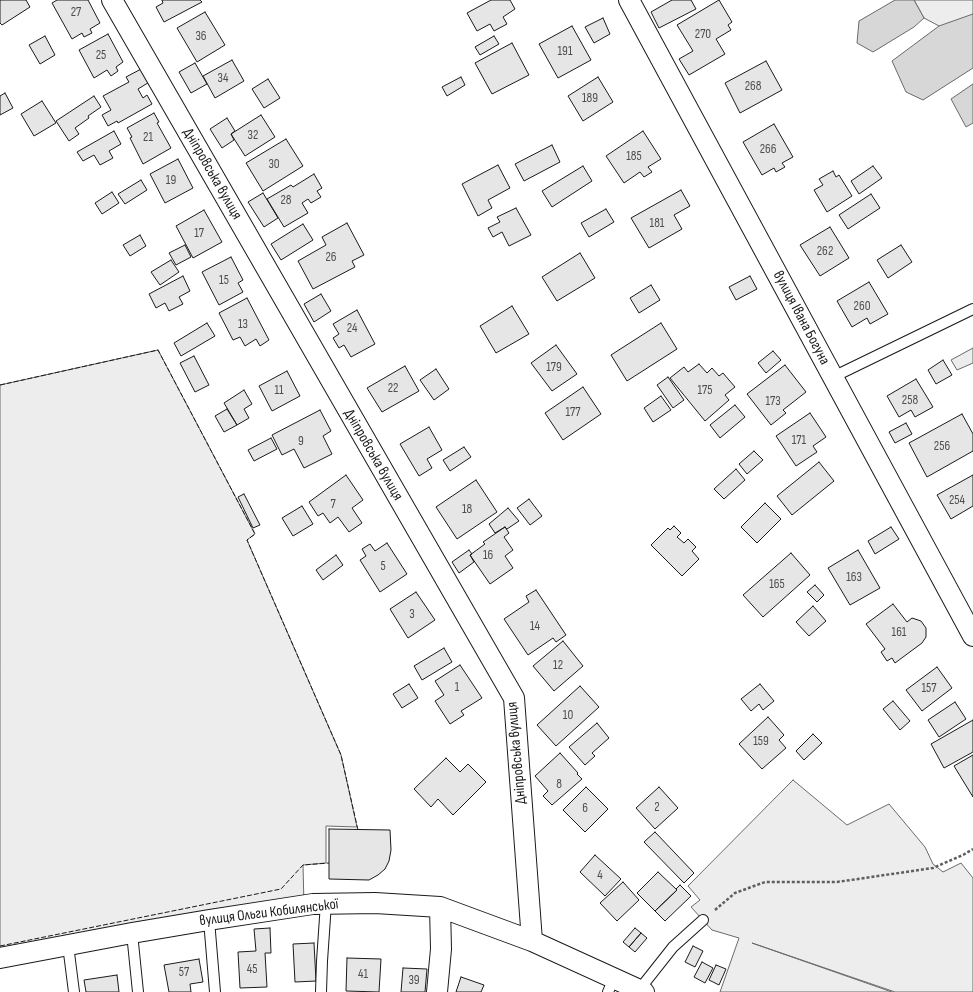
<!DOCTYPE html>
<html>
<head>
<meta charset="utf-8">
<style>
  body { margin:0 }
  canvas { display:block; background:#fff }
</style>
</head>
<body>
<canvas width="973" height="992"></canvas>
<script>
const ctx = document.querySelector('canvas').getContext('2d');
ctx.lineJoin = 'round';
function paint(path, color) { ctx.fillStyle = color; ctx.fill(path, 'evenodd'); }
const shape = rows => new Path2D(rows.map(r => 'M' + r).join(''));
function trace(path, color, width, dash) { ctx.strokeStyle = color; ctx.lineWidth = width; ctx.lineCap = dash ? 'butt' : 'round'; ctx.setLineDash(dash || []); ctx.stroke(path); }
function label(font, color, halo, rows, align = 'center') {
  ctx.font = font + ' "Sofia Sans Condensed",sans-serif'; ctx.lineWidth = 3; ctx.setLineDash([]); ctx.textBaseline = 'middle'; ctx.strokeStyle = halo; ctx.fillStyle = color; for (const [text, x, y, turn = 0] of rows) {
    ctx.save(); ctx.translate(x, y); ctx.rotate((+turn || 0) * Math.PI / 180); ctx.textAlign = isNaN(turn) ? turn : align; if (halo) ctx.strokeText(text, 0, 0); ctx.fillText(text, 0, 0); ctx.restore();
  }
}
const built = shape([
  [914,0,973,0,973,44,924,18,914,0],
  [973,348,973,363,957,370,951,360,973,348],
  [158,350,255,534,247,540,341,755,357,827,326,826,326,863,303,865,304,906,0,958,0,385,158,350],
  [793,780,847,825,889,804,925,847,933,864,943,872,961,863,973,878,973,992,895,992,752,943,892,992,720,992,739,938,712,930,691,907,700,900,688,886,793,780]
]);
paint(built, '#ededed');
trace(built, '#6a6a6a', 1);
const water = shape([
  [895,0,914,0,924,18,914,27,873,52,857,43,859,21,895,0],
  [973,14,973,68,923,100,906,92,892,61,939,26,973,14],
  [973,84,973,123,966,127,951,99,973,84]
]);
paint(water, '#d7d7d7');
trace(water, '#6a6a6a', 1);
const building = shape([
  [0,0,26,0,30,7,2,25,0,23,0,0],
  [57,0,88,0,100,23,90,29,92,33,84,37,82,33,72,39,52,3,57,0],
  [162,0,200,0,202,2,164,22,156,7,163,3,162,0],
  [491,0,510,0,515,9,503,17,507,24,494,31,490,24,477,31,467,13,491,0],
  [672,0,691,0,696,9,659,28,651,12,672,0],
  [719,0,732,22,728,25,731,30,716,39,725,54,689,75,679,59,693,51,677,25,719,0],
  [205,12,225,45,197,62,177,28,205,12],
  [603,18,610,34,594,43,585,27,603,18],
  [572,26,591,60,558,78,539,44,572,26],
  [108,34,123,62,116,67,118,71,111,76,107,70,94,78,79,50,108,34],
  [45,36,55,55,40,64,29,45,45,36],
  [494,36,499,44,480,55,475,47,494,36],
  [512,43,529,75,492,94,475,63,512,43],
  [232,60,244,81,215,98,203,76,232,60],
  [766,61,782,90,740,113,725,83,766,61],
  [195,63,207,84,191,93,179,72,195,63],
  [143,68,151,81,138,89,143,98,147,95,152,104,118,123,117,121,108,126,102,115,111,110,103,96,129,82,126,77,143,68],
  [461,77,465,85,447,96,442,87,461,77],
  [598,77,613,102,583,121,568,96,598,77],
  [268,79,280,98,264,108,252,89,268,79],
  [5,93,13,108,0,115,0,96,5,93],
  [94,96,101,107,88,116,89,118,75,128,79,134,69,141,56,121,94,96],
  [42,101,56,123,34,136,21,114,42,101],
  [154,113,159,122,157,123,171,148,143,164,130,138,132,137,127,128,154,113],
  [261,115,275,137,245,156,231,134,261,115],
  [227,118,235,131,231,134,234,140,222,148,210,129,227,118],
  [774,124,793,157,782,163,785,167,776,172,774,168,762,175,743,142,774,124],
  [114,131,121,144,109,151,113,158,100,165,94,155,83,161,77,152,114,131],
  [643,131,661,159,648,167,652,172,644,177,640,172,624,183,606,156,643,131],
  [286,139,303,166,263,191,246,163,286,139],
  [552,145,560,162,524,181,515,164,552,145],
  [178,159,193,188,165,203,150,174,178,159],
  [498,165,510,188,488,200,492,208,478,216,462,184,498,165],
  [583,166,592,181,552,207,542,191,583,166],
  [873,166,882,178,859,194,851,181,873,166],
  [833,171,836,177,839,175,852,196,827,212,814,190,823,185,819,179,833,171],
  [314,174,322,188,317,191,321,197,311,203,308,199,302,203,308,213,284,227,267,199,291,185,293,187,314,174],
  [141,180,147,190,125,204,118,194,141,180],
  [681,190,690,206,674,215,682,229,649,248,631,218,681,190],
  [112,192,119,203,102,214,95,203,112,192],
  [263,193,278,218,264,227,248,202,263,193],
  [871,194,880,208,848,229,839,215,871,194],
  [516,208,531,235,509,246,502,232,493,237,488,228,500,222,497,217,516,208],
  [606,209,614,222,589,237,581,223,606,209],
  [204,210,222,242,193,258,176,226,204,210],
  [347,223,364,255,352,261,355,267,313,289,298,261,326,245,322,237,347,223],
  [303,224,313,240,281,260,271,244,303,224],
  [830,227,849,258,820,276,800,245,830,227],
  [140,235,146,246,130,256,123,245,140,235],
  [185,245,191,257,176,265,169,253,185,245],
  [901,245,912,262,888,278,877,260,901,245],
  [580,253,595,278,557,301,542,277,580,253],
  [231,257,243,280,238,283,243,292,219,305,202,272,231,257],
  [171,260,179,272,160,285,151,272,171,260],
  [183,276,190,291,179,297,183,304,169,311,165,303,156,308,149,294,183,276],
  [750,276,757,289,736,300,729,287,750,276],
  [869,282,888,314,870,324,867,318,852,327,837,301,869,282],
  [651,285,660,300,639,313,630,298,651,285],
  [321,294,331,311,314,322,304,304,321,294],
  [247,298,269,340,260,346,256,339,245,346,240,337,233,340,219,313,247,298],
  [512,306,529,334,496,353,480,326,512,306],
  [357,310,375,344,351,357,344,345,339,348,333,338,339,334,333,324,357,310],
  [207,323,215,336,181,356,174,343,207,323],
  [661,323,677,349,627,381,611,355,661,323],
  [556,345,577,374,552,391,531,363,556,345],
  [773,351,781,360,766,373,758,363,773,351],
  [194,356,209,385,195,392,180,363,194,356],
  [943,360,952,375,936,384,928,370,943,360],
  [699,364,707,373,712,368,719,376,723,373,735,387,725,395,729,400,705,421,670,378,684,367,688,372,699,364],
  [785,365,806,392,783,410,786,413,771,425,747,394,785,365],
  [405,366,419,391,382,412,367,388,405,366],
  [436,369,449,389,434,400,420,380,436,369],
  [287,371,300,396,272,411,259,386,287,371],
  [668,377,684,400,673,408,657,385,668,377],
  [916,379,933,407,915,417,911,410,899,417,887,396,916,379],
  [583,387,601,414,563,440,545,413,583,387],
  [244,390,252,404,244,409,249,418,237,425,224,403,244,390],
  [661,396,671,410,653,422,644,408,661,396],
  [735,405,745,417,720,438,710,425,735,405],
  [227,409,237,425,224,432,215,416,227,409],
  [320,410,331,431,323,436,332,454,304,468,294,449,282,455,272,435,320,410],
  [810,413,826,437,813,446,817,452,796,466,776,436,810,413],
  [962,414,973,434,973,451,927,477,909,443,962,414],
  [906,423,912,434,895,443,889,432,906,423],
  [429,427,442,450,427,459,432,468,419,476,400,444,429,427],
  [271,438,277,449,254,461,248,450,271,438],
  [464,447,471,457,450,471,443,460,464,447],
  [754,451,763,460,747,474,739,464,754,451],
  [819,462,834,481,792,515,777,496,819,462],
  [736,469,745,480,724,499,714,489,736,469],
  [346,475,363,500,352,508,362,523,349,532,338,517,330,523,323,513,318,516,309,502,346,475],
  [973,475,973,506,951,519,937,495,973,475],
  [476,480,497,512,457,539,436,507,476,480],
  [244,494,260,525,253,528,238,497,244,494],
  [529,499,542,516,530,525,517,508,529,499],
  [765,503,781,519,757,543,741,527,765,503],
  [302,506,313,524,293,536,282,518,302,506],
  [508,508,519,521,507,529,505,527,495,533,489,524,508,508],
  [674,526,681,533,677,537,684,543,688,539,696,547,692,551,699,559,682,576,651,545,668,528,670,530,674,526],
  [505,527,509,533,504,537,513,550,505,556,513,568,490,584,470,555,485,544,483,542,505,527],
  [891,527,899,539,875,554,868,541,891,527],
  [387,543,407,574,380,592,360,560,366,556,362,549,370,544,375,551,387,543],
  [469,550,472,554,470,555,474,562,459,573,452,562,469,550],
  [858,550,880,588,850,605,828,568,858,550],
  [791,553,810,575,763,617,743,595,791,553],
  [336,555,343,565,323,580,316,570,336,555],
  [815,585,824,595,817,602,807,592,815,585],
  [536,590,566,635,556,642,553,638,528,655,504,619,529,602,526,596,536,590],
  [416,592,435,620,408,638,390,609,416,592],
  [893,604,907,622,912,618,921,621,926,628,926,637,922,643,895,663,892,658,887,661,881,652,885,649,866,624,893,604],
  [813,606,826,621,809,636,796,622,813,606],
  [563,641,583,666,554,691,533,666,563,641],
  [444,648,452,662,422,680,414,666,444,648],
  [460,665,482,698,461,711,464,715,450,724,435,701,444,695,435,681,460,665],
  [937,667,952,688,922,711,906,690,937,667],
  [409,684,418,698,402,708,393,694,409,684],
  [760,684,774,701,763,710,759,704,751,711,741,699,760,684],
  [580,686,599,707,556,746,537,725,580,686],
  [893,701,910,721,900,730,883,709,893,701],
  [955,702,966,719,939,737,928,720,955,702],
  [768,717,784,735,779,740,786,748,762,769,739,744,768,717],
  [973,720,973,752,944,768,931,744,973,720],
  [597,723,609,738,592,753,595,756,585,765,569,747,597,723],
  [813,734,822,743,804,760,796,751,813,734],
  [560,753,578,773,577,774,582,779,552,805,543,796,548,791,535,776,560,753],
  [973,755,973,797,954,766,973,755],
  [446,758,460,772,468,764,486,782,453,815,438,799,431,807,414,789,446,758],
  [586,787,608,809,585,832,563,810,586,787],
  [659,787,678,808,655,829,636,808,659,787],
  [329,829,390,830,391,850,389,861,385,869,378,875,369,880,329,879,329,829],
  [655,832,694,873,684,883,644,842,655,832],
  [595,855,621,879,605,896,580,872,595,855],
  [658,872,677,890,655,911,637,893,658,872],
  [623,882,639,900,617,921,600,903,623,882],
  [680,885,691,896,665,921,655,911,677,890,676,889,680,885],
  [270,928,271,953,265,953,267,987,240,988,238,952,256,951,254,929,270,928],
  [635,928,641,933,629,947,623,942,635,928],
  [641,933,647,938,635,952,629,947,641,933],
  [314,943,316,981,295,982,293,944,314,943],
  [693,946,703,951,695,967,685,962,693,946],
  [347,958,381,959,379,992,346,991,347,958],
  [199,959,203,982,190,984,191,992,169,992,164,965,199,959],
  [702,962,713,968,705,983,694,977,702,962],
  [716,965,726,969,719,985,709,980,716,965],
  [403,968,427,969,425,992,401,992,403,968],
  [117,975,119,992,86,992,84,980,117,975],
  [461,977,484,985,481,992,456,992,461,977]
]);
paint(building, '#e6e6e6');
trace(building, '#1a1a1a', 1);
const service = shape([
  [833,377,973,309],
  [209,920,215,992],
  [132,933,138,992],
  [68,945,74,992],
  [639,990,673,947,703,920],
  [321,992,322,961,326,903],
  [608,992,614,978]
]);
const minor = shape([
  [112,0,514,698,532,941],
  [629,0,973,636],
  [0,958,132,933,209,920,313,904,375,903,440,907,532,941,644,992],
  [437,992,441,949,440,907]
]);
trace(service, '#1a1a1a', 12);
trace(minor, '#1a1a1a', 22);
trace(shape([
  [715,910,735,893,765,882,837,882,933,868,963,855,973,849]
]), '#5f5f5f', 2.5, [3, 2]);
trace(service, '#fff', 10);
trace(minor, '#fff', 20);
trace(shape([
  [0,385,158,350,255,534,247,540,341,755,358,830],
  [0,946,281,889,303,865,329,863]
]), '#1a1a1a', 1, [5, 2]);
label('13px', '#4d4d4d', null, [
  ["27",76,13],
  ["270",703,35],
  ["36",201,37],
  ["191",565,52],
  ["25",101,56],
  ["34",223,79],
  ["268",753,87],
  ["189",590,99],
  ["32",253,136],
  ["21",148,138],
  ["266",768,150],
  ["185",634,157],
  ["30",274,165],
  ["19",171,181],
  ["28",286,201],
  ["181",657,224],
  ["17",199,234],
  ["262",825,252],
  ["26",331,258],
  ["15",224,281],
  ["260",862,307],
  ["13",243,325],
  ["24",352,329],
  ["179",554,368],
  ["22",393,389],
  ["11",279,391],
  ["175",705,391],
  ["258",910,401],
  ["173",773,402],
  ["177",573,413],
  ["171",799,441],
  ["9",301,442],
  ["256",942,447],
  ["254",957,501],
  ["7",333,505],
  ["18",467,510],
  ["16",488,556],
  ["5",383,567],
  ["163",854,578],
  ["165",777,585],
  ["3",412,615],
  ["14",535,627],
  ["161",899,633],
  ["12",558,666],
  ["1",457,688],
  ["157",929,689],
  ["10",568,716],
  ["159",761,742],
  ["8",559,785],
  ["2",657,808],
  ["6",585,809],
  ["4",600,876],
  ["45",252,970],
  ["57",184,973],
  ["41",363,975],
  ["39",414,981]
]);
label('15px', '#1a1a1a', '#fff', [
  ["Дніпровська вулиця",212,174,60],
  ["вулиця Івана Богуна",801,318,62],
  ["Дніпровська вулиця",373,455,60],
  ["Дніпровська вулиця",517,753,-95],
  ["вулиця Ольги Кобилянської",269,913,-7]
]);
</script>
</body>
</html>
